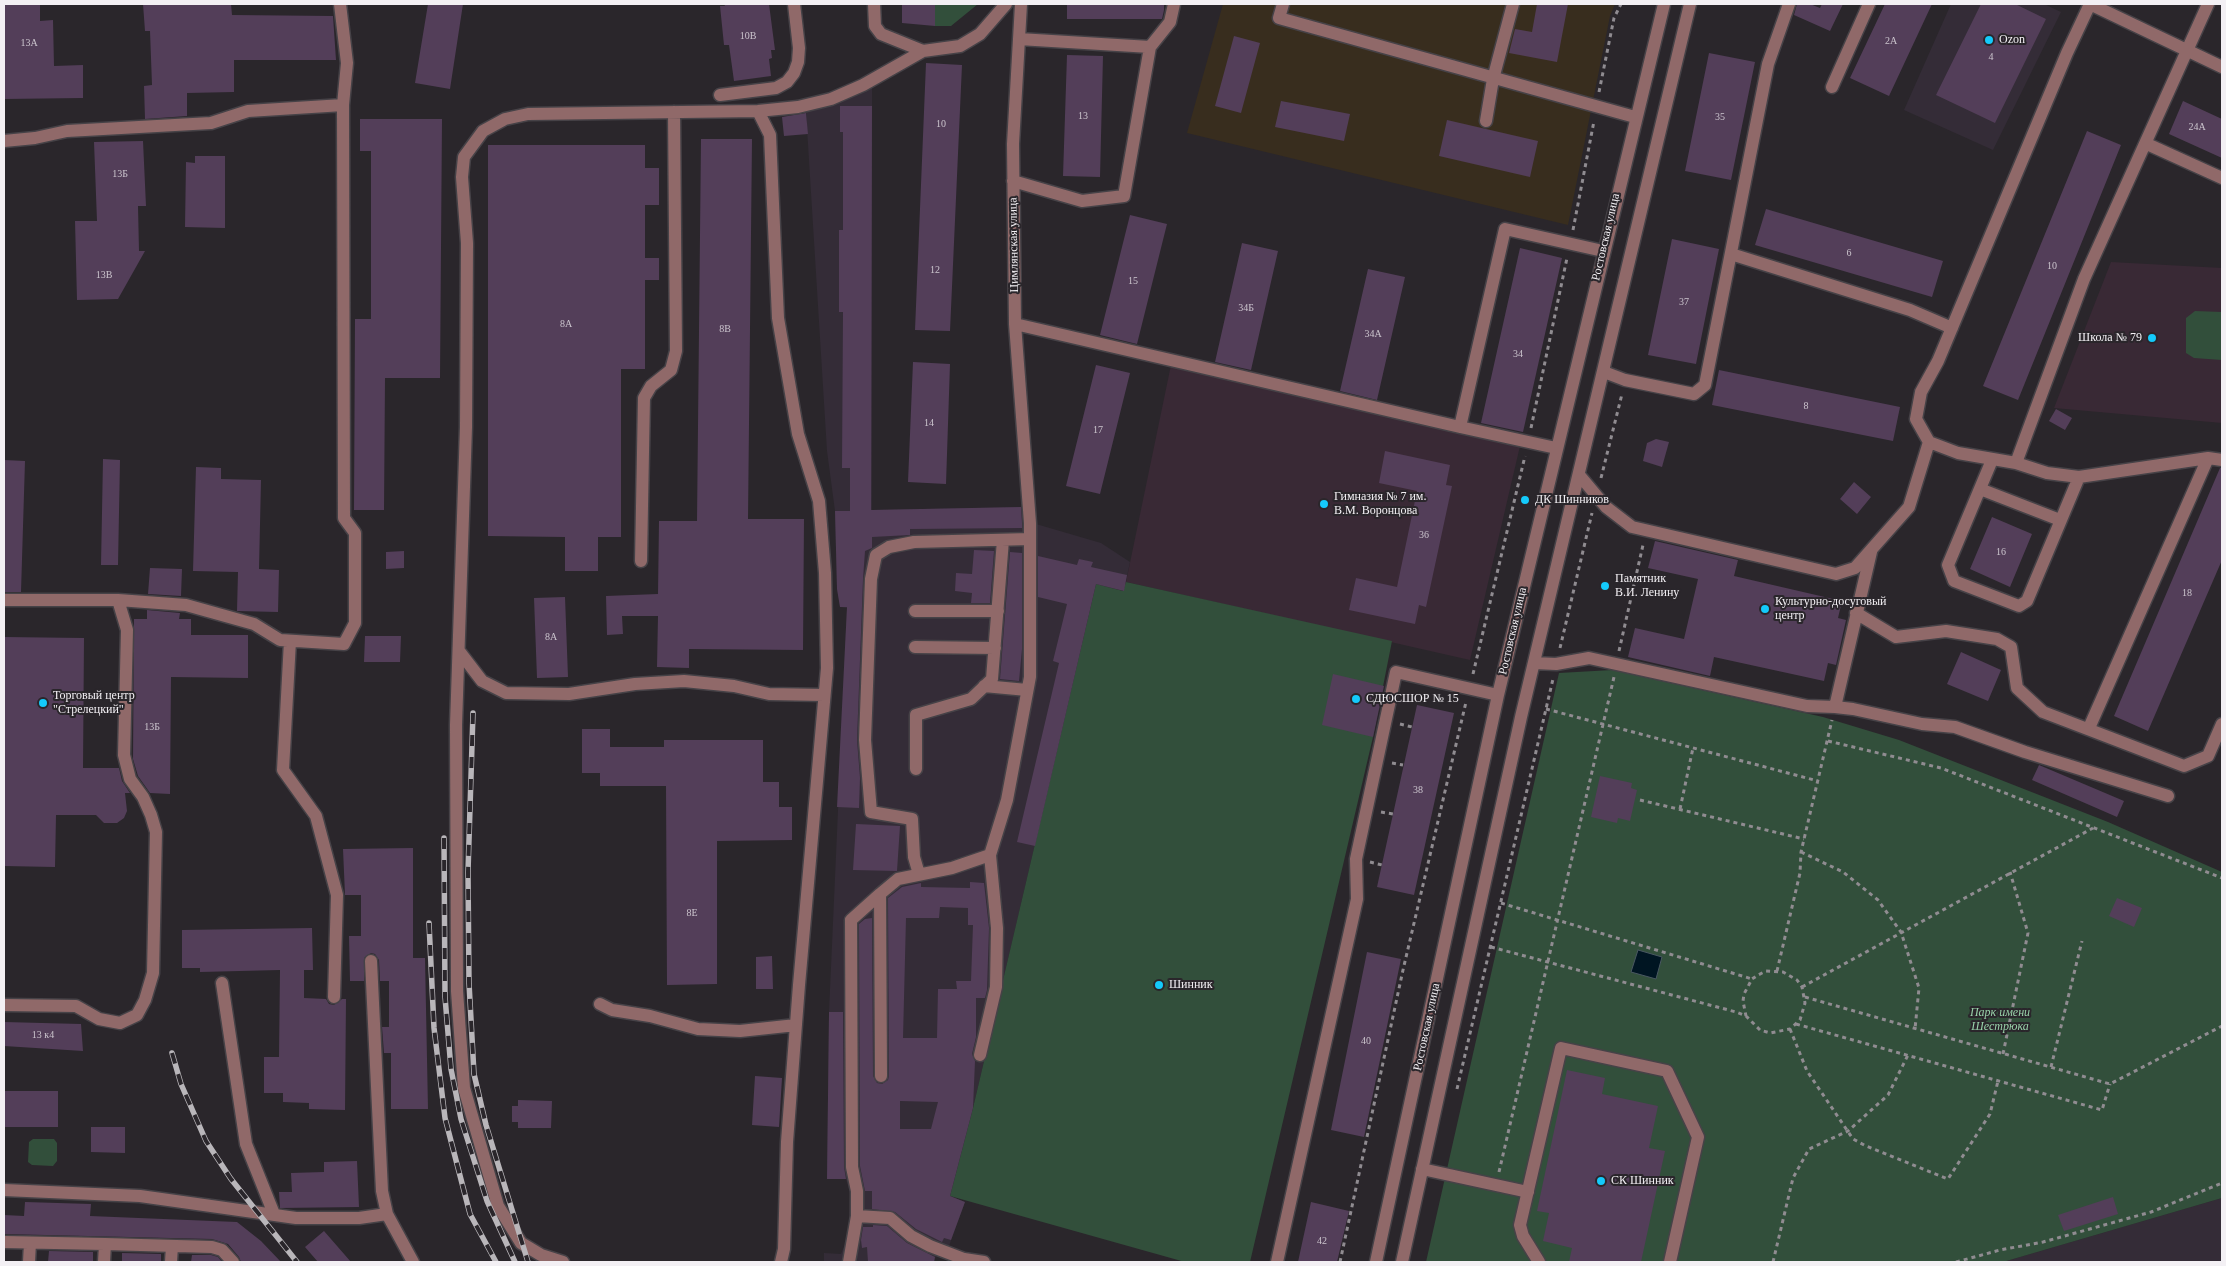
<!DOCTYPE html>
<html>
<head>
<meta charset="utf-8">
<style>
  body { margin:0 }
  #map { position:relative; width:2226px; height:1266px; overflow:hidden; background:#2a262b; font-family:Georgia,serif }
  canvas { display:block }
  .frame { position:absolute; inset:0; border:5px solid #f3f0f4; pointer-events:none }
</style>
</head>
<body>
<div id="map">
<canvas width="2226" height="1266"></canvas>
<div class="frame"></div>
</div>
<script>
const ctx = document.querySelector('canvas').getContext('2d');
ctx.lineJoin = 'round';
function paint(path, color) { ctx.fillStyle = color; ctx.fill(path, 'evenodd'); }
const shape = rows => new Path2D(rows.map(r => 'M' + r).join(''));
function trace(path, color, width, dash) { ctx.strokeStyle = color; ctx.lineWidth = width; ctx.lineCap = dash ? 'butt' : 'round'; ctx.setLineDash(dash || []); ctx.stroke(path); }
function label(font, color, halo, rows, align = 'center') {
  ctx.font = font + ' Georgia,serif'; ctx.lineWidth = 4; ctx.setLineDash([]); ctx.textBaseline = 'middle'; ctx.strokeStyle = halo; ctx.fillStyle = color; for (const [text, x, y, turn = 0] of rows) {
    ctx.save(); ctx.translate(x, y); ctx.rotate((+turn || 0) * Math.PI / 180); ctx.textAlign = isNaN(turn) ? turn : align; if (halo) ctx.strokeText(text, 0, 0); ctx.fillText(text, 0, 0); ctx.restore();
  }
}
paint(shape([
  [1951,4,2044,4,2061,12,1993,150,1904,110],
  [872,85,872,510,1024,507,1036,524,1101,543,1130,562,1124,591,1096,585,973,1108,950,1196,965,1202,945,1257,936,1255,934,1262,824,1262,824,1253,841,1254,849,1234,850,1193,846,1179,827,1179,829,1012,847,608,840,607,837,589,835,511,827,451,806,112],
  [2222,1198,2222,1262,2003,1262]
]), '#342c37');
paint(shape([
  [2111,262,2222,268,2222,423,2054,408],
  [1171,365,1520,446,1470,660,1126,582]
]), '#392935');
paint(shape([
  [1223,4,1615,4,1610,16,1568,225,1187,133]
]), '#382d1e');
paint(shape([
  [935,4,978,4,951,26,935,26],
  [2195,311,2222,312,2222,360,2194,358,2186,353,2186,318],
  [1126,582,1392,641,1373,737,1250,1262,1185,1262,950,1196,973,1108,1096,584,1123,591],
  [1612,670,1823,717,1899,740,2108,822,2222,872,2222,1198,2003,1262,1426,1262,1559,673],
  [33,1139,54,1139,57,1143,57,1161,53,1166,32,1165,28,1162,29,1142]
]), '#324f3b');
const water = shape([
  [1638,950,1662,957,1656,979,1631,972,1638,950]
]);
paint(water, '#001522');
trace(water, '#495761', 1);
paint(shape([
  [4,4,40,4,40,21,53,20,54,66,83,65,83,98,4,99],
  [143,4,231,4,232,15,333,16,336,60,234,60,234,92,187,93,187,116,145,119,144,86,152,85,150,31,145,31],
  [428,4,463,4,450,89,415,83],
  [724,4,769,4,775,50,771,50,772,58,769,59,771,76,734,81,729,45,724,45,720,6,725,6],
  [902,4,935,4,935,26,902,23],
  [1067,4,1164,4,1164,10,1162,19,1067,19],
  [1537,4,1568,4,1557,62,1509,53,1515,29,1532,32],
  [1797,4,1810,4,1820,8,1822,4,1843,4,1830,31,1794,15],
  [1885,4,1932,4,1889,96,1850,78],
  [1981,4,2015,4,2046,19,1995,123,1936,95],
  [1234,36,1260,43,1241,113,1215,106],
  [1709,53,1755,62,1731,180,1685,171],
  [1067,55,1103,56,1100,177,1063,176],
  [926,63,962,65,950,331,915,330],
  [1281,101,1350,114,1344,141,1275,127],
  [2183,101,2222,119,2222,158,2169,134],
  [840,106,872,106,871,510,1021,507,1022,523,1022,528,910,529,910,535,872,537,872,548,865,551,863,579,857,740,860,778,859,808,837,807,847,607,840,607,837,589,835,511,850,511,850,468,842,468,843,312,839,312,839,230,843,230,843,132,840,132],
  [806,113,808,134,784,136,782,117],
  [360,119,442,119,440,378,385,378,384,510,354,510,355,319,371,319,371,151,360,151],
  [1447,120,1538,141,1530,177,1439,156],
  [2087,131,2121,145,2018,400,1983,386],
  [701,139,752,139,748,519,804,519,803,650,689,649,689,668,657,667,658,616,622,616,623,634,607,635,606,596,658,594,659,521,697,521],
  [143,141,146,206,138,206,139,251,145,251,118,299,77,300,75,221,97,221,94,142],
  [488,145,645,145,645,168,659,168,659,205,645,205,645,258,659,258,659,280,645,280,645,369,621,369,621,537,598,537,598,571,565,571,565,537,488,536],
  [195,156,225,156,225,228,185,227,186,162,195,163],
  [1766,209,1943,261,1932,297,1755,245],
  [1130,215,1167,224,1137,344,1100,335],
  [1672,239,1719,249,1696,364,1648,355],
  [1242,243,1278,251,1251,370,1215,362],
  [1520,248,1562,258,1523,432,1481,423],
  [1368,269,1405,277,1377,400,1340,391],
  [913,362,950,364,946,484,908,482],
  [1096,365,1130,373,1100,494,1066,486],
  [1719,370,1900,407,1893,441,1712,405],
  [2056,409,2072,418,2065,430,2049,421],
  [1656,439,1669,442,1662,467,1643,461,1647,443],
  [1385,451,1450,465,1446,485,1452,486,1426,607,1419,605,1415,624,1349,610,1356,578,1397,587,1417,491,1379,483],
  [103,459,120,460,118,565,101,565],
  [4,460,25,461,21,592,4,592],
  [196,467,221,468,221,479,261,480,259,569,279,570,278,612,237,611,238,572,193,571],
  [2220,468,2222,468,2222,560,2148,731,2114,716],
  [1854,482,1871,497,1857,514,1840,499],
  [1992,517,2032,534,2010,587,1970,569],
  [1655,541,1738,560,1734,576,1842,601,1838,618,1846,620,1836,665,1828,663,1824,681,1714,657,1710,676,1628,657,1635,628,1684,639,1698,579,1648,568],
  [974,550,994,551,990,603,971,603,972,593,955,591,956,573,972,574],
  [404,551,404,568,386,569,386,552],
  [1010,552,1022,553,1022,649,1019,681,1000,679],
  [1038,556,1077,565,1079,559,1093,562,1091,567,1127,575,1124,591,1096,584,1035,846,1017,842,1059,663,1053,661,1067,604,1038,597],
  [150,568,182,569,181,596,148,594],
  [565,597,568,677,537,678,534,598],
  [147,610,180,613,179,619,191,619,191,635,248,635,248,678,171,677,170,794,150,793,138,776,133,759,134,619,147,619],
  [365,636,401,636,400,662,364,662],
  [4,637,84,638,83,768,119,768,122,781,130,793,125,793,127,811,124,818,117,823,104,823,96,815,56,815,55,867,4,866],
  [1961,652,2001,670,1988,701,1947,684],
  [1333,674,1384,686,1373,737,1322,725],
  [1417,705,1454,713,1414,895,1377,887],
  [582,729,610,729,610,747,664,747,664,740,763,740,763,782,779,782,779,807,792,807,792,840,717,841,717,984,667,985,666,786,600,786,600,773,582,773],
  [2039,765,2124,801,2117,817,2032,780],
  [1600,776,1632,783,1631,788,1637,790,1630,821,1618,818,1617,823,1591,817],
  [856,824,900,826,897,871,853,870],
  [413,848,413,958,425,958,428,1109,391,1109,391,1053,384,1053,382,1027,389,1027,389,981,380,981,379,960,375,954,371,953,364,958,364,981,350,981,349,936,361,936,361,895,345,895,343,849],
  [970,882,984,883,989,928,987,990,985,998,976,998,976,1037,972,1054,975,1061,973,1108,950,1196,965,1202,951,1240,944,1238,942,1242,916,1229,895,1212,872,1209,872,1191,865,1191,860,1166,859,924,865,919,872,918,873,1076,877,1083,882,1084,888,1080,889,1076,888,898,902,887,921,883,921,887,970,888],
  [940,907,968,908,968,925,973,925,971,981,956,981,957,989,938,989,937,1038,903,1038,906,918,939,918],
  [900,1101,938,1102,931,1129,900,1129],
  [2117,898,2142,908,2134,927,2109,916],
  [312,928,313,970,304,970,304,998,326,999,329,1004,334,1005,342,999,346,999,345,1110,309,1109,309,1103,283,1102,283,1093,264,1093,264,1057,279,1057,280,970,200,972,200,968,182,968,182,930],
  [1367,952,1401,959,1364,1137,1331,1130],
  [772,956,773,989,756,989,756,957],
  [829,1012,843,1012,844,1167,846,1179,827,1179],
  [4,1022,81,1024,83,1051,4,1046],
  [1567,1070,1605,1078,1602,1094,1658,1106,1649,1148,1665,1151,1641,1262,1569,1262,1572,1248,1543,1241,1549,1213,1537,1211],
  [755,1076,782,1078,779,1127,752,1125],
  [4,1091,58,1091,58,1127,4,1127],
  [518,1100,552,1101,551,1128,518,1128,518,1122,512,1122,512,1106,518,1106],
  [91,1127,125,1127,125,1153,91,1152],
  [357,1161,359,1207,280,1208,279,1192,292,1192,291,1173,324,1172,324,1162],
  [2113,1197,2118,1214,2064,1231,2058,1215],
  [25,1202,91,1204,90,1216,237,1222,261,1241,281,1262,241,1262,239,1257,228,1244,212,1239,4,1234,4,1215,24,1216],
  [1311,1202,1349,1211,1337,1262,1298,1262],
  [873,1225,887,1226,907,1243,935,1257,934,1262,868,1262,867,1247,862,1248,861,1240,863,1227,873,1227],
  [324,1231,351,1262,318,1262,305,1247],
  [49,1251,93,1252,93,1262,48,1262],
  [122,1253,161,1254,161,1262,122,1262],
  [192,1255,211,1255,218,1257,222,1262,191,1262]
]), '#533e59');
const minor = shape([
  [874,4,875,26,881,34,923,51,960,46,980,34,1006,4],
  [1283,4,1279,18,1635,117],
  [2090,4,2067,53,1938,361,1921,392,1916,419,1929,442,1958,453,2016,463,2047,473,2079,477,2208,458,2222,460],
  [2090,4,2222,67],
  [1019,39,1150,47],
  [1832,87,1869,4],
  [720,95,776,88,787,82,794,73,798,62,799,48,794,4],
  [758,111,770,135,778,318,798,434,819,501,825,573,827,668,799,985,787,1142,784,1249,781,1262],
  [1486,121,1493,79,1513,4],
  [4,141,35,138,67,131,211,123,248,111,343,105],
  [2147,144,2222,178],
  [1013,181,1082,201,1124,196,1150,47,1170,22,1174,4],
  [1731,254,1910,310,1952,328],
  [1015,324,1460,427],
  [1604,372,1625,380,1694,394,1705,385,1768,64,1789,4],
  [1556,448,1460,427,1505,229,1603,251],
  [1992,460,1948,565,1954,581,2019,606,2027,601,2079,477],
  [2016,463,2084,279,2208,4],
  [1580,476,1606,507,1632,527,1836,574,1855,568,1909,507,1929,442],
  [1980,489,2060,520],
  [641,561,644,398,651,386,671,370,676,351,674,112],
  [4,600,118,600,186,605,254,624,280,640,344,644,355,623,355,533,344,518,343,105,347,63,340,4],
  [915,611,998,611],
  [1856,613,1896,637,1946,631,1997,639,2011,647,2017,688,2043,712,2184,766,2208,756,2222,724],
  [290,641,283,770,316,816,337,895,334,997],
  [915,647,995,648],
  [459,651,482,681,506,693,569,694,635,684,684,681,734,686,769,694,824,695],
  [1534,663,1556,664,1589,658,1807,706,1835,707,1871,552],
  [984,686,1027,690],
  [1835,707,1853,709,1922,724,1955,727,2025,752,2168,796],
  [2089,728,2208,458],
  [916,769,916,715,971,699,992,679,1003,540],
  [919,874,914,857,912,819,871,812,865,740,871,579,876,555,889,547,914,542,1030,539],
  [371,961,382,1191,387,1214,413,1262],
  [222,983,246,1144,274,1214],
  [600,1004,612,1010,650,1016,698,1029,740,1031,796,1025],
  [4,1005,76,1006,99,1019,120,1023,137,1015,145,1000,153,973,156,832,151,815,143,797,130,779,124,755,127,630,118,600],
  [980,1055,996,987,997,928,990,855,1007,800,1030,677,1030,523,1015,324,1013,144,1021,4],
  [881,1076,880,894,898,879,952,868,990,855],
  [1422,1169,1528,1192],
  [4,1190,140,1196,296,1218,359,1218,387,1214],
  [857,1216,890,1218,911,1236,930,1246,964,1259,984,1262],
  [4,1242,105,1244,104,1262],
  [105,1244,212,1247,222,1250,233,1262],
  [29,1262,30,1243],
  [171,1262,172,1246],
  [563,1262,541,1255,521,1243,498,1206,464,1088,457,991,456,725,466,427,467,243,462,177,464,157,483,131,505,119,528,114,758,111,798,107,831,99,863,85,923,51],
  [849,1262,857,1216,857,1191,852,1167,851,920,880,894],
  [1277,1262,1357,899,1356,859,1396,672,1498,695],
  [1376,1262,1498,695,1664,4],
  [1402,1262,1521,717,1690,4],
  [1539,1262,1523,1236,1520,1225,1561,1048,1667,1071,1698,1137,1670,1262]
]);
trace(minor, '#464247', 15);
trace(shape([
  [1599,92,1614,18,1621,4],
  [1573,230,1594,121],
  [1531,428,1567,258],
  [1601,478,1622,394],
  [1560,648,1592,513],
  [1619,651,1643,545],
  [1473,674,1525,456],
  [1546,709,1818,781],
  [1400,724,1412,727],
  [1828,741,1941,768,2222,878],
  [1392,763,1403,765],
  [1640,800,1804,839],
  [1680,809,1693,748],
  [1381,812,1393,814],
  [1801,852,1843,872,1878,900,1901,932,1919,988,1915,1029],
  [1370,862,1382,865],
  [1501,903,1752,979],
  [1491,947,1736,1012,1746,1016,1760,1030,1770,1033,1790,1029,1800,1020,1805,1003,1802,987,1797,980,1783,972,1766,971,1758,975,1752,979,1744,994,1743,1001,1746,1016],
  [1777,971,1800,873,1801,852,1832,720],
  [1802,987,2093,828],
  [1805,997,2110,1084,2222,1026],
  [1796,1024,2102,1110,2110,1084],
  [1790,1029,1807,1071,1853,1139,1866,1146,1948,1179,1990,1114,1998,1081],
  [2003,1054,2028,933,2010,872],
  [2051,1067,2082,941],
  [1457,1089,1553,679],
  [1499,1172,1614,677],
  [1340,1262,1403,970,1466,702],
  [1773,1262,1793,1178,1809,1149,1848,1131,1888,1095,1908,1055],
  [1956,1262,2000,1250,2043,1242,2151,1212,2222,1183]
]), '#908c91', 3, [4, 4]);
trace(minor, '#906969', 12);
const rail = shape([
  [473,713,468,872,469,983,474,1074,486,1125,528,1262],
  [444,838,445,997,451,1069,461,1119,487,1201,515,1262],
  [429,923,434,1028,445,1118,470,1214,496,1262],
  [172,1053,181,1084,206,1141,231,1179,297,1262]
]);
trace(rail, '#b9b6ba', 5.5);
trace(rail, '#2a262b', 4, [11]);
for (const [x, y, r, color] of [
  [1989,40,5,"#14cafb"],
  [2152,338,5,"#14cafb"],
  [1525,500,5,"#14cafb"],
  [1324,504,5,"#14cafb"],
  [1605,586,5,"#14cafb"],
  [1765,609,5,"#14cafb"],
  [1356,699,5,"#14cafb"],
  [43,703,5,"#14cafb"],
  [1159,985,5,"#14cafb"],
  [1601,1181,5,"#14cafb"]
]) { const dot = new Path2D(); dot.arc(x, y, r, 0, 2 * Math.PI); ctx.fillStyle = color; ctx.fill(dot); trace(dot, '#2a262b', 2); }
label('10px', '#cbc4cd', null, [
  ["10В",748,36],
  ["2А",1891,41],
  ["13А",29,43],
  ["4",1991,57],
  ["13",1083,116],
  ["35",1720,117],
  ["10",941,124],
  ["24А",2197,127],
  ["13Б",120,174],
  ["6",1849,253],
  ["10",2052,266],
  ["12",935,270],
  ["13В",104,275],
  ["15",1133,281],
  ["37",1684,302],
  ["34Б",1246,308],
  ["8А",566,324],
  ["8В",725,329],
  ["34А",1373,334],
  ["34",1518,354],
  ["8",1806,406],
  ["14",929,423],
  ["17",1098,430],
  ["36",1424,535],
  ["16",2001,552],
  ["18",2187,593],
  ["8А",551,637],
  ["13Б",152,727],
  ["38",1418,790],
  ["8Е",692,913],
  ["13 к4",43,1035],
  ["40",1366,1041],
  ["42",1322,1241]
]);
label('12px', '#f3f0f4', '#2a262b', [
  ["Ozon",1999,40],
  ["Школа № 79",2142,338,"right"],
  ["Гимназия № 7 им.",1334,497],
  ["В.М. Воронцова",1334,511],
  ["ДК Шинников",1535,500],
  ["Памятник",1615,579],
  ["В.И. Ленину",1615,593],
  ["Культурно-досуговый",1775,602],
  ["центр",1775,616],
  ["Торговый центр",53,696],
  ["\"Стрелецкий\"",53,710],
  ["СДЮСШОР № 15",1366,699],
  ["Шинник",1169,985],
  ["СК Шинник",1611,1181]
], 'left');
label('12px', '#f3f0f4', '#2a262b', [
  ["Ростовская улица",1606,237,-77],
  ["Цимлянская улица",1014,245,-91],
  ["Ростовская улица",1513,631,-77],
  ["Ростовская улица",1427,1027,-78]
]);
label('italic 12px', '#98d1a9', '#2a262b', [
  ["Парк имени",2000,1013],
  ["Шестрюка",2000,1027]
]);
</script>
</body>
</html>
